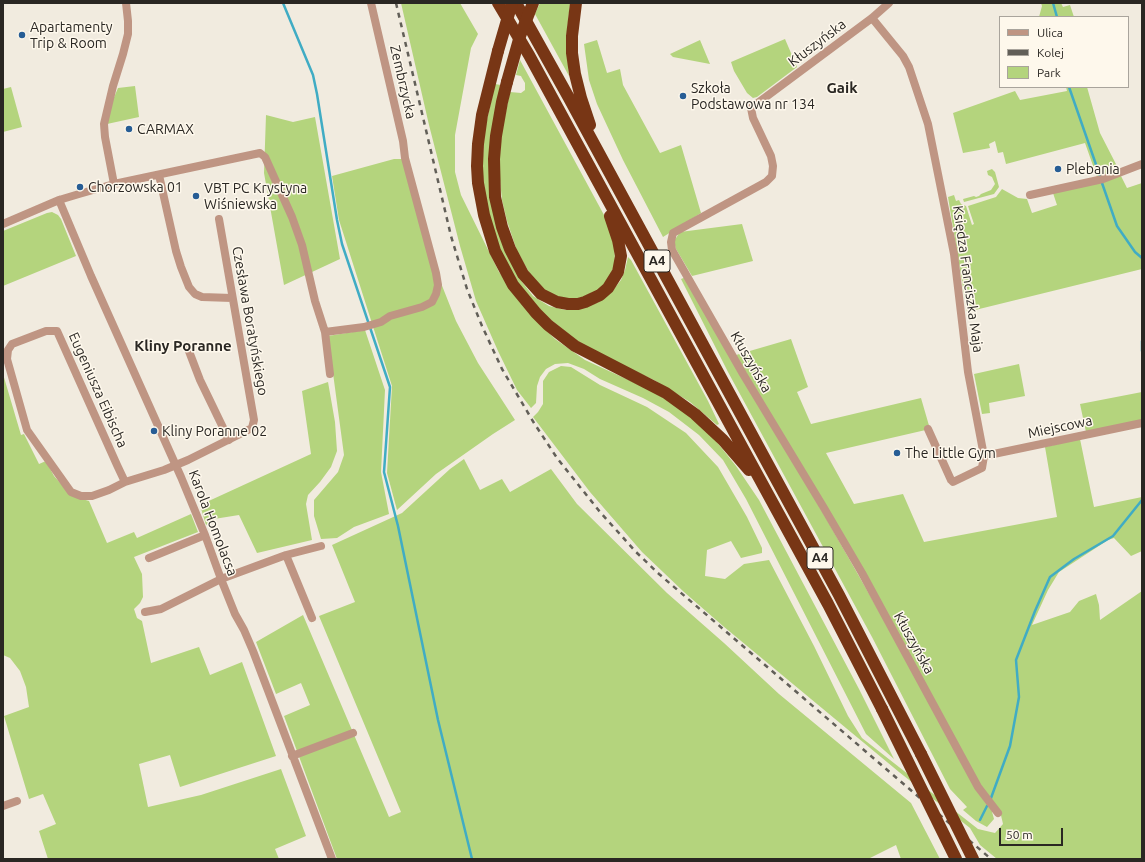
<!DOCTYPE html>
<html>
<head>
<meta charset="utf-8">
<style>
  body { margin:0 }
  #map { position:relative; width:1145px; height:862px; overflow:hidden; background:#f1ebdf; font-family:Ubuntu,sans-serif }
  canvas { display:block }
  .frame { position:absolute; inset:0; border:4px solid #2a2723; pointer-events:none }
  .legend { position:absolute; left:999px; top:16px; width:130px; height:72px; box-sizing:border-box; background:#fef8ec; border:1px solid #a9a49c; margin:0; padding:5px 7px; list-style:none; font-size:12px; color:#2a2723 }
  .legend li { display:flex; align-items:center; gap:8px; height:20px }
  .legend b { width:20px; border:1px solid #a9a49c }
  .scale { position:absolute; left:999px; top:828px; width:64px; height:18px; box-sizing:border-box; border:2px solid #2a2723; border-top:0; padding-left:5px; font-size:12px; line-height:14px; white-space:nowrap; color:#2a2723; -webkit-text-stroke:3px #fef8ec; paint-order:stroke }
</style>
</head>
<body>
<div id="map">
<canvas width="1145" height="862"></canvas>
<div class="frame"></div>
<ul class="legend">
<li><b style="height:5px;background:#bf9583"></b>Ulica</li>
<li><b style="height:5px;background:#625f58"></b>Kolej</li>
<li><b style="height:11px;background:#b4d47d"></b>Park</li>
</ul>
<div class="scale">50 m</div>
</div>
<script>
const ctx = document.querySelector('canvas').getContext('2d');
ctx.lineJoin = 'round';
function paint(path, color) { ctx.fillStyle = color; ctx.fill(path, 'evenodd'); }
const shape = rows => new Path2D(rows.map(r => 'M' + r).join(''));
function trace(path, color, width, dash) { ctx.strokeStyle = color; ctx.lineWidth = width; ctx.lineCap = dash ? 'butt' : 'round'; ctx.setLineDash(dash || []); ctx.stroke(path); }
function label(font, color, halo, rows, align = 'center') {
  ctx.font = font + ' Ubuntu,sans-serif'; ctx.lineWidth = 3; ctx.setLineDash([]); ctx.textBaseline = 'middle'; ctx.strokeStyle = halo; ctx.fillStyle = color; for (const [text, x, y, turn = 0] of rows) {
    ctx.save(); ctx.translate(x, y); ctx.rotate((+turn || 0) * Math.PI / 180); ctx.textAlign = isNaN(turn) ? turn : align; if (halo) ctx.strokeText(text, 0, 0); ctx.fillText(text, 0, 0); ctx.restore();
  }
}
paint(shape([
  [401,3,460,3,478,34,471,48,455,135,455,172,461,195,499,272,529,313,555,339,585,360,648,389,681,408,712,436,736,466,759,500,859,689,894,759,866,734,746,499,723,460,699,435,669,412,643,398,600,379,584,369,568,363,555,364,546,369,540,377,537,386,536,403,531,408,517,390,498,351,476,301,460,246,429,125],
  [540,3,570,3,566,41,569,76,535,14],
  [1041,3,1061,3,1063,7,1070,5,1074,17,1039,17,1042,6],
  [785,39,797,67,757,97,753,98,747,93,734,71,731,62],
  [597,40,607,73,620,69,623,85,660,153,681,145,701,213,663,237,623,160,597,104,589,80,584,44],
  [700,40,710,64,673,57,670,54],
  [520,60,604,215,614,236,615,265,607,281,600,289,583,297,575,299,564,298,554,296,545,291,530,274,517,251,507,221,502,200,499,171,500,153,502,130,510,92,521,93,525,90,525,83,522,78,521,76,516,75],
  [495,84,501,85,489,155,516,272,522,282,533,296,549,306,565,310,583,308,599,302,614,289,621,280,625,270,628,257,631,260,708,401,719,424,717,425,690,402,654,380,600,355,576,340,545,315,520,286,502,256,487,209,482,169,485,129],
  [135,86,139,117,107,124,109,109,118,88],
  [11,87,22,127,3,132,3,89],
  [1066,87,1087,87,1100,133,1119,170,1102,177,1097,177,1085,143,1006,164,1003,152,998,153,995,141,989,144,990,148,963,153,953,113,1015,91,1020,100,1067,91],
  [266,115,293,122,315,117,340,259,284,285,264,173],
  [394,159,405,159,439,278,456,321,478,363,515,420,493,434,436,474,397,510,387,473,392,386,339,220,332,176],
  [992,169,995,172,999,187,994,194,964,202,963,199,974,196,976,197,979,196,981,194,991,190,995,184,992,177,988,175,987,171],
  [1121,176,1127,188,1142,183,1142,269,967,312,948,197,954,195,956,201,959,200,961,204,966,206,972,225,974,224,968,206,996,197,1002,189,1018,198,1027,199,1032,213,1057,205,1053,193],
  [52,212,58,215,61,219,76,256,3,286,3,231,47,213],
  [742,224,753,261,692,276,676,249,674,241,680,232],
  [686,277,827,520,991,808,994,819,987,827,976,821,963,810,967,807,950,789,872,637,728,372,681,279],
  [365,330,385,390,381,472,389,514,354,527,337,538,321,539,314,516,314,500,338,472,344,455,328,336],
  [791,339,808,387,797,392,811,424,921,398,930,429,826,453,854,504,903,494,924,542,1057,517,1045,447,1080,439,1094,507,1142,497,1142,551,1131,556,1114,538,1108,540,1059,572,1048,590,1032,625,1070,612,1079,601,1096,594,1099,605,1100,620,1142,591,1142,859,997,859,980,845,970,828,899,772,723,626,684,592,642,552,590,492,533,417,538,412,543,404,543,381,549,372,561,366,571,367,600,385,647,407,686,433,718,467,747,517,762,548,762,553,741,558,731,541,707,550,705,576,725,579,744,564,769,560,814,646,848,716,862,738,978,829,995,833,1003,824,1000,811,984,791,736,355],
  [1019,364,1025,396,989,403,990,413,982,414,974,374],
  [3,374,21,435,24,434,39,464,46,461,54,476,72,496,89,501,107,543,134,532,137,538,191,514,198,532,134,557,142,574,143,597,140,603,134,609,137,618,142,621,151,663,199,647,210,675,242,662,276,756,180,787,170,755,139,764,148,807,201,795,281,769,306,836,275,849,279,859,48,859,39,831,56,824,43,794,29,799,4,716,29,707,26,687,20,671,10,658,3,655],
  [328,382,335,422,337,451,331,467,320,482,308,495,306,504,312,540,257,553,239,515,214,519,206,525,200,505,311,454,302,391],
  [1142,392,1142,420,1086,432,1080,404],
  [464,459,480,490,502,479,510,492,551,469,577,504,667,593,724,643,779,694,911,803,940,859,901,859,896,845,868,859,337,859,284,716,310,705,301,683,276,694,256,642,303,615,389,817,401,812,319,616,355,602,332,545,402,513,450,469]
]), '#b4d47d');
trace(shape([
  [283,3,313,75,317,94,337,220,342,244,390,387,384,472,398,526,438,720,472,859],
  [1053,3,1057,17],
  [1069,87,1100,176],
  [1102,183,1117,226,1135,252,1142,258],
  [1142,341,1142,351],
  [991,798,1010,746,1019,697,1016,660,1035,611,1050,577,1074,559,1113,536,1142,500],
  [980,820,987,806]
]), '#40acc4', 2.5);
trace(shape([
  [889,3,872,18,751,108,753,118,771,156,773,166,772,176,766,182,673,233,671,242,672,250,743,374,824,508,862,573,978,787,998,813],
  [872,18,903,56,909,67,928,124,954,254,968,372,984,456,982,468,953,482,951,480,928,429],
  [159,175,176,251,181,267,189,287,195,294,202,297,232,298],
  [114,184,105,137,104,124,113,86,123,54,128,34,128,21,126,3],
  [1030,195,1103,179,1142,164],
  [59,200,91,276,181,477,205,535,221,579,235,614,244,630,253,651,332,859],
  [3,224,59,200,79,194,114,184,260,153,265,157,292,217,302,245,315,301,325,332,330,374],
  [325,332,364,327,381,322,390,316,422,307,432,302,436,294,438,285,436,273,405,158,403,141,371,3],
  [187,346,200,380,229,440],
  [984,456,1142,423],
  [125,482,117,465,57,331,46,331,12,344,8,350,7,359,27,430,71,492,81,496,92,496,109,490,125,482,164,470,188,460,252,428,254,420,219,219],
  [286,555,321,546],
  [149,558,205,535],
  [145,612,161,609,221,579,286,555,312,618],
  [292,756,353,733],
  [3,806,17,801]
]), '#bf9583', 8);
trace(shape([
  [498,3,529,55,752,465,828,604,882,709],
  [516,3,569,98,839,595,921,754],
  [576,3,572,36,572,53,575,74,581,98,590,125],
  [498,51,482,115,478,144,477,166,478,183,484,215,495,251,513,285,536,313,548,325,575,346,666,393,695,414,723,440,749,470],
  [507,82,502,102,496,136,494,159,495,197,502,227,510,249,523,274,541,294,557,302,568,304,578,304,585,302,600,295,608,288,618,272,621,256,618,240,610,216]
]), '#783615', 12);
trace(shape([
  [396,3,451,236,467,289,482,326,502,369,534,423,557,458,600,512,636,552,659,574,991,859]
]), '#625f58', 2.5, [5, 5]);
trace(shape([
  [498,51,512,3],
  [507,82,520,36,533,3],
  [882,709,956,859],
  [921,754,973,859]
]), '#783615', 12);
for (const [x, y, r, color] of [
  [22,35,4,"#275d95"],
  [683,96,4,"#275d95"],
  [129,129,4,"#275d95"],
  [1058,169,4,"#275d95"],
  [80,187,4,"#275d95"],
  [196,196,4,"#275d95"],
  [154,431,4,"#275d95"],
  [897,453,4,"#275d95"]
]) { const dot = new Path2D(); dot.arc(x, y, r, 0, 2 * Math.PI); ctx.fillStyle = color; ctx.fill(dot); trace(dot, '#fef8ec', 1.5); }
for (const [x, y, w] of [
  [657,261,26],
  [820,558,26]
]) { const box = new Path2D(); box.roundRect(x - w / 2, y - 11, w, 22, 3); ctx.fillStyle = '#fef8ec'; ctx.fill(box); trace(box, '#2a2723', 1); }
label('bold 13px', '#2a2723', null, [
  ["A4",657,261],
  ["A4",820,558]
]);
label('14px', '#2a2723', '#fef8ec', [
  ["Apartamenty",30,27],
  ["Trip & Room",30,43],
  ["Szkoła",691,88],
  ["Podstawowa nr 134",691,104],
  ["CARMAX",137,129],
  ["Plebania",1066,169],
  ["Chorzowska 01",88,187],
  ["VBT PC Krystyna",204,188],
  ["Wiśniewska",204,204],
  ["Kliny Poranne 02",162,431],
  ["The Little Gym",905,453]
], 'left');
label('14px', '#2a2723', '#fef8ec', [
  ["Kłuszyńska",817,43,-37],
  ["Zembrzycka",403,82,77],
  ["Księdza Franciszka Maja",968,279,82],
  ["Czesława Boratyńskiego",250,321,80],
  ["Kłuszyńska",751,362,60],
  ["Eugeniusza Eibischa",98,390,66],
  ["Miejscowa",1060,427,-12],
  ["Karola Homolacsa",213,523,69],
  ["Kłuszyńska",914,643,61]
]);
label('bold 15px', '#2a2723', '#fef8ec', [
  ["Gaik",842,88],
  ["Kliny Poranne",183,346]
]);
</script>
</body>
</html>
